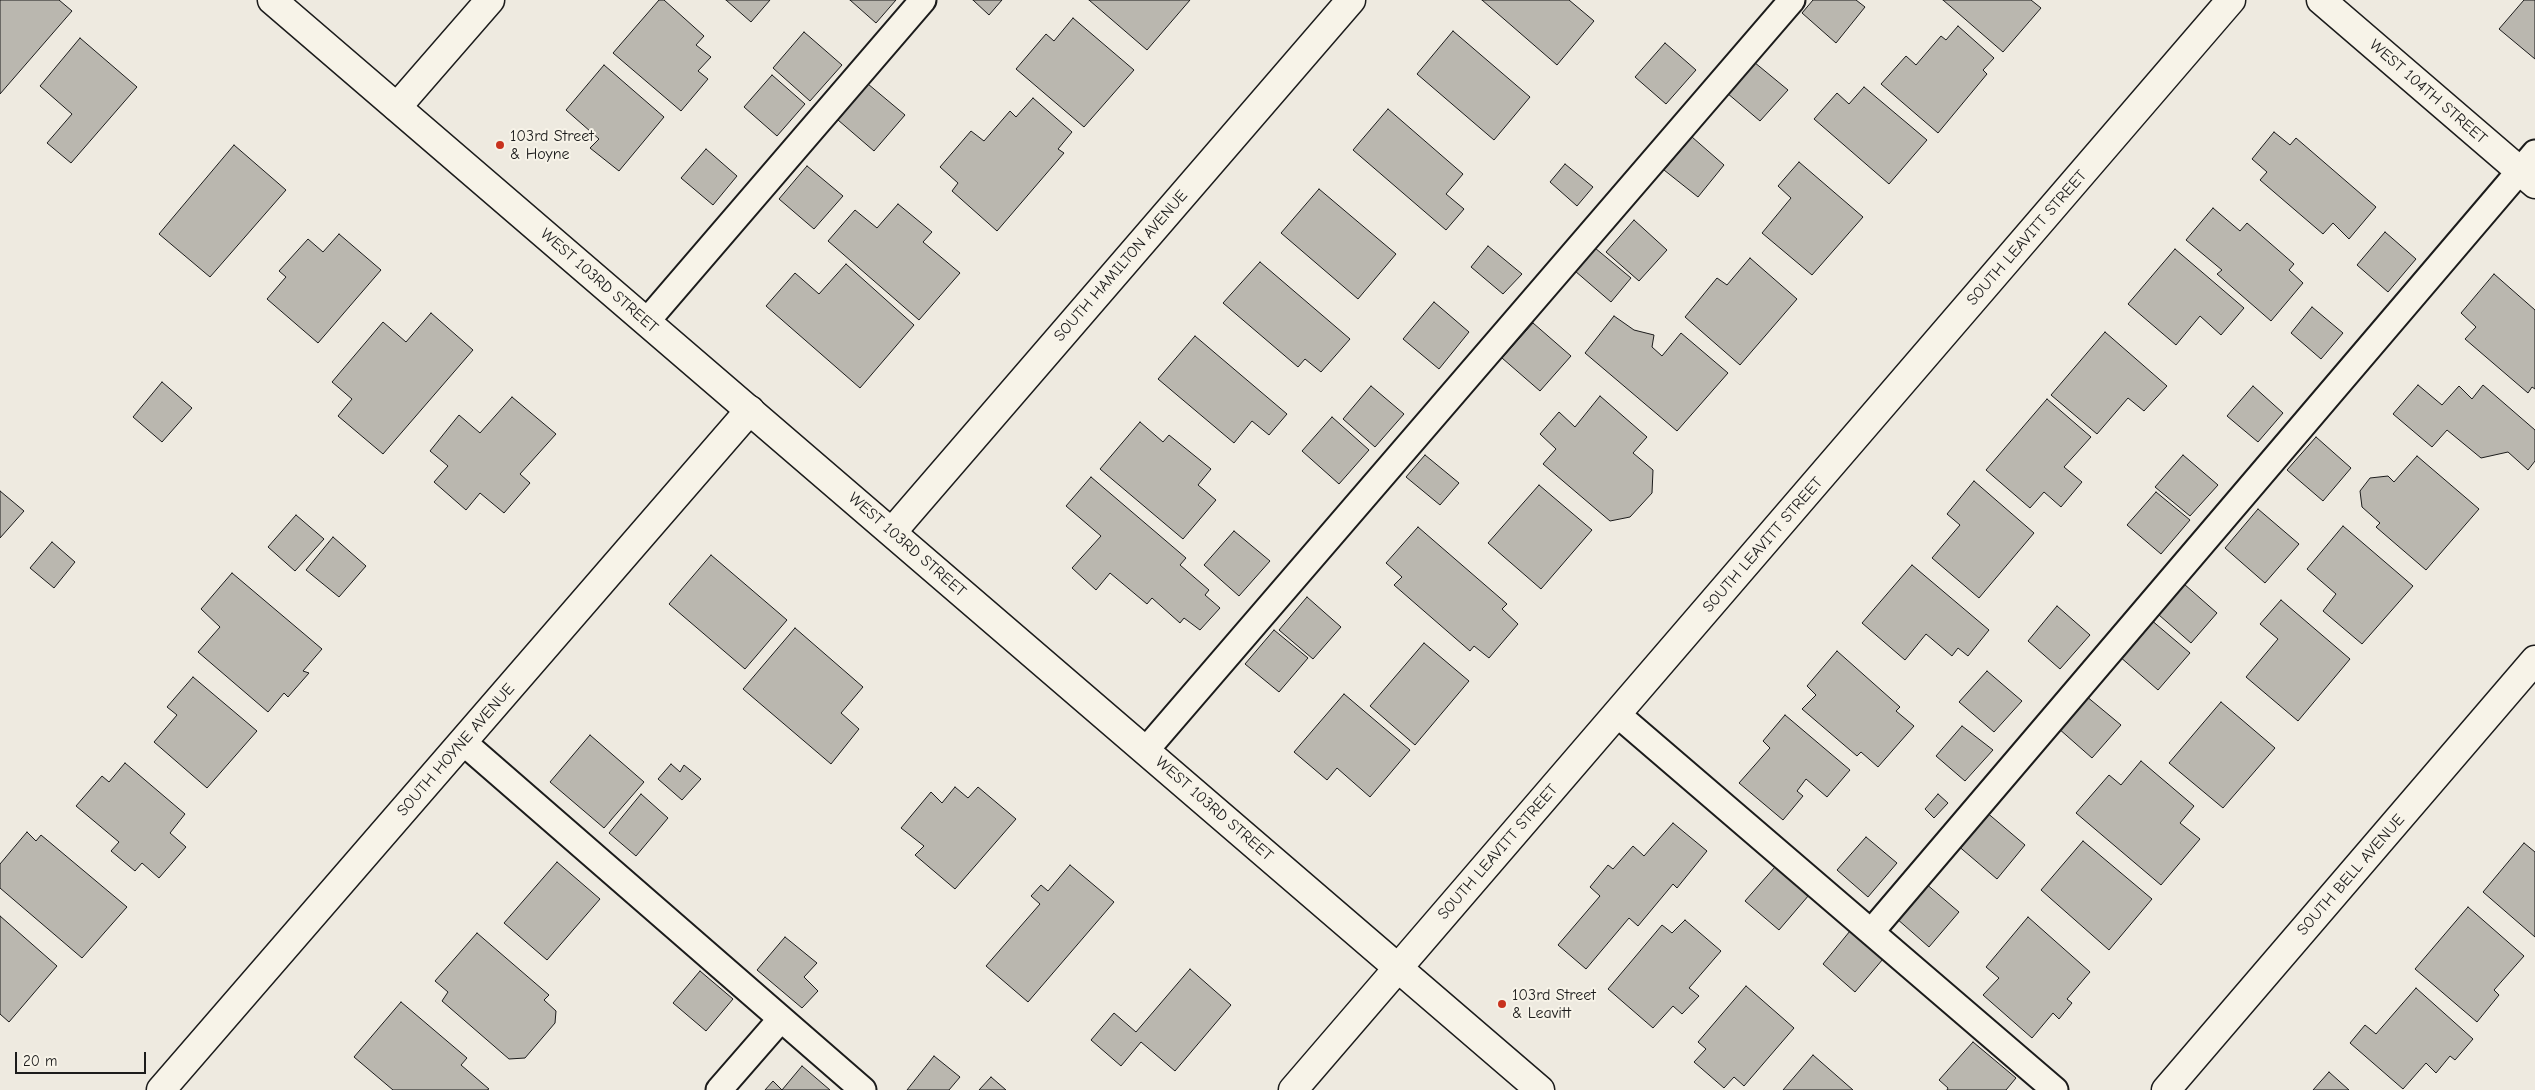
<!DOCTYPE html>
<html>
<head>
<meta charset="utf-8">
<style>
  body { margin:0 }
  #map { position:relative; width:2535px; height:1090px; overflow:hidden; background:#eeeae0; font-family:"Comic Neue",sans-serif }
  canvas { display:block }
  .scale { position:absolute; left:15px; top:1052px; width:131px; height:22px; box-sizing:border-box; border:2px solid #1c1c1c; border-top:0; padding-left:6px; font-size:15px; line-height:18px; white-space:nowrap; color:#1c1c1c; -webkit-text-stroke:4px #f7f3e8; paint-order:stroke }
</style>
</head>
<body>
<div id="map">
<canvas width="2535" height="1090"></canvas>
<div class="scale">20 m</div>
</div>
<script>
const ctx = document.querySelector('canvas').getContext('2d');
ctx.lineJoin = 'round';
function paint(path, color) { ctx.fillStyle = color; ctx.fill(path, 'evenodd'); }
const shape = rows => new Path2D(rows.map(r => 'M' + r).join(''));
function trace(path, color, width, dash) { ctx.strokeStyle = color; ctx.lineWidth = width; ctx.lineCap = dash ? 'butt' : 'round'; ctx.setLineDash(dash || []); ctx.stroke(path); }
function label(font, color, halo, rows, align = 'center') {
  ctx.font = font + ' "Comic Neue",sans-serif'; ctx.lineWidth = 4; ctx.setLineDash([]); ctx.textBaseline = 'middle'; ctx.strokeStyle = halo; ctx.fillStyle = color; for (const [text, x, y, turn = 0] of rows) {
    ctx.save(); ctx.translate(x, y); ctx.rotate((+turn || 0) * Math.PI / 180); ctx.textAlign = isNaN(turn) ? turn : align; if (halo) ctx.strokeText(text, 0, 0); ctx.fillText(text, 0, 0); ctx.restore();
  }
}
const building = shape([
  [0,0,59,0,72,11,0,94,0,0],
  [659,0,664,0,704,36,696,45,711,57,698,71,708,79,681,111,613,53,659,0],
  [726,0,770,0,751,22,726,0],
  [850,0,896,0,876,23,850,0],
  [973,0,1002,0,989,15,973,0],
  [1089,0,1190,0,1147,50,1089,0],
  [1482,0,1569,0,1594,21,1557,65,1482,0],
  [1813,0,1856,0,1865,7,1836,43,1802,13,1813,0],
  [1943,0,2031,0,2041,8,2003,52,1943,0],
  [2524,0,2535,0,2535,59,2499,29,2524,0],
  [1073,18,1134,70,1084,127,1016,69,1046,34,1054,41,1073,18],
  [1958,26,1994,58,1983,70,1987,74,1938,133,1881,84,1906,56,1916,65,1941,36,1946,40,1958,26],
  [1453,31,1530,97,1494,140,1417,74,1453,31],
  [804,32,842,65,810,101,773,68,804,32],
  [80,38,137,87,71,163,47,143,72,114,40,86,80,38],
  [1665,43,1696,70,1666,104,1635,77,1665,43],
  [1754,62,1788,90,1760,121,1727,93,1754,62],
  [604,65,664,117,619,171,590,148,599,139,566,110,604,65],
  [772,75,805,104,777,136,744,107,772,75],
  [868,84,905,115,874,151,838,120,868,84],
  [1864,87,1927,140,1889,184,1814,119,1837,93,1849,104,1864,87],
  [1033,98,1072,132,1058,149,1064,153,997,231,952,191,958,183,940,167,971,131,984,141,1010,111,1016,117,1033,98],
  [1388,109,1463,174,1446,194,1464,209,1446,230,1353,150,1388,109],
  [2274,132,2290,145,2296,138,2376,207,2349,239,2333,223,2323,234,2260,180,2267,172,2252,159,2274,132],
  [1692,137,1724,165,1698,197,1664,170,1692,137],
  [234,145,286,190,210,277,159,234,234,145],
  [706,149,737,176,713,205,681,178,706,149],
  [1799,162,1863,217,1812,275,1762,233,1791,198,1778,186,1799,162],
  [1565,164,1593,187,1577,206,1550,182,1565,164],
  [807,166,843,196,814,229,779,199,807,166],
  [1319,189,1396,254,1358,299,1281,233,1319,189],
  [898,204,932,232,923,242,960,273,919,320,828,241,855,210,877,228,898,204],
  [2213,208,2240,231,2247,223,2294,264,2289,270,2303,283,2271,321,2217,274,2222,270,2186,240,2213,208],
  [1634,220,1667,250,1639,281,1606,252,1634,220],
  [2385,232,2416,259,2388,292,2357,265,2385,232],
  [339,234,381,270,318,343,267,299,286,277,279,271,308,239,323,252,339,234],
  [1488,246,1522,274,1503,294,1471,267,1488,246],
  [1595,248,1631,278,1611,302,1575,271,1595,248],
  [2175,249,2244,308,2221,335,2200,316,2176,345,2128,304,2175,249],
  [1750,258,1797,299,1740,365,1685,317,1717,278,1727,285,1750,258],
  [1260,262,1350,339,1321,372,1305,359,1298,367,1223,303,1260,262],
  [846,264,914,325,860,388,766,306,795,273,819,294,846,264],
  [2494,274,2535,310,2535,389,2532,387,2528,393,2465,339,2476,327,2461,313,2494,274],
  [1434,302,1469,332,1439,369,1403,339,1434,302],
  [2312,307,2343,333,2321,359,2291,333,2312,307],
  [431,313,473,350,383,454,338,416,352,399,332,382,383,322,406,342,431,313],
  [1614,316,1634,330,1654,335,1652,347,1662,356,1681,333,1728,373,1677,431,1585,353,1614,316],
  [1533,323,1571,356,1540,391,1502,358,1533,323],
  [2105,332,2167,386,2144,411,2128,398,2097,434,2051,395,2105,332],
  [1195,336,1287,414,1269,435,1252,421,1234,443,1158,379,1195,336],
  [162,382,192,408,162,442,133,417,162,382],
  [2418,385,2442,405,2459,386,2472,399,2483,385,2535,430,2535,461,2528,470,2508,452,2481,458,2447,430,2432,447,2393,414,2418,385],
  [1371,386,1404,414,1375,447,1343,419,1371,386],
  [2253,386,2283,413,2258,442,2227,416,2253,386],
  [1600,396,1647,437,1633,453,1653,470,1652,493,1630,517,1610,521,1543,464,1556,449,1540,434,1559,412,1575,427,1600,396],
  [512,397,556,434,520,474,530,483,504,513,480,493,466,510,434,482,448,466,430,451,459,415,480,433,512,397],
  [2047,399,2091,437,2064,467,2082,482,2061,507,2044,492,2030,508,1986,470,2047,399],
  [1332,417,1369,450,1339,484,1302,451,1332,417],
  [1140,422,1163,442,1169,435,1211,469,1198,485,1216,500,1183,539,1100,469,1140,422],
  [2316,437,2351,468,2323,501,2287,470,2316,437],
  [1425,455,1459,483,1440,505,1406,477,1425,455],
  [2183,455,2218,485,2190,516,2155,487,2183,455],
  [2417,456,2479,509,2426,570,2376,527,2380,523,2362,507,2360,491,2370,478,2388,476,2394,482,2417,456],
  [1091,477,1186,558,1180,565,1209,590,1205,595,1220,608,1200,630,1184,618,1180,623,1152,598,1147,604,1110,573,1096,590,1072,568,1101,536,1066,506,1091,477],
  [1974,481,2034,533,1979,598,1932,558,1960,525,1947,514,1974,481],
  [1539,485,1592,530,1541,589,1488,543,1539,485],
  [0,491,24,511,0,538,0,491],
  [2156,492,2190,520,2161,554,2127,525,2156,492],
  [2258,509,2299,544,2265,583,2225,548,2258,509],
  [296,515,324,539,295,571,268,547,296,515],
  [2343,526,2413,586,2362,644,2323,611,2336,594,2307,569,2343,526],
  [1418,527,1507,604,1502,609,1518,624,1489,658,1474,646,1470,651,1394,585,1402,577,1386,563,1418,527],
  [1234,531,1270,561,1239,596,1204,565,1234,531],
  [333,537,366,566,339,597,306,570,333,537],
  [52,542,75,562,54,588,30,568,52,542],
  [711,555,787,620,745,669,669,604,711,555],
  [1912,565,1989,630,1968,656,1958,648,1952,656,1926,634,1905,660,1862,623,1912,565],
  [232,573,322,649,303,671,309,673,288,697,284,693,268,712,198,652,220,627,201,609,232,573],
  [2184,584,2217,613,2191,643,2159,615,2184,584],
  [1307,597,1341,627,1313,659,1279,630,1307,597],
  [2281,600,2350,659,2298,721,2246,677,2278,639,2260,624,2281,600],
  [2057,606,2090,635,2060,669,2028,641,2057,606],
  [2150,619,2190,653,2158,690,2119,656,2150,619],
  [795,628,863,687,841,713,859,729,831,764,743,689,795,628],
  [1274,630,1308,658,1279,692,1245,664,1274,630],
  [1424,643,1469,681,1415,745,1370,706,1424,643],
  [1837,651,1900,707,1896,711,1914,726,1878,767,1861,752,1857,756,1802,709,1816,695,1807,686,1837,651],
  [1987,671,2022,701,1994,732,1959,702,1987,671],
  [193,677,257,731,207,788,154,742,177,715,167,707,193,677],
  [1344,694,1410,750,1370,797,1337,768,1327,780,1294,752,1344,694],
  [2086,696,2121,725,2092,758,2058,728,2086,696],
  [2221,702,2275,748,2223,808,2169,763,2221,702],
  [1785,715,1850,770,1827,797,1806,779,1797,791,1803,796,1783,820,1739,783,1770,748,1763,741,1785,715],
  [1962,726,1993,750,1965,781,1936,756,1962,726],
  [590,735,644,782,604,828,550,782,590,735],
  [2141,761,2194,806,2180,823,2200,839,2161,885,2076,813,2109,775,2121,785,2141,761],
  [125,763,185,814,170,833,186,847,159,878,142,863,135,871,111,851,119,842,76,806,102,776,109,782,125,763],
  [671,764,680,772,684,765,701,779,682,800,658,779,671,764],
  [955,787,968,798,978,787,1016,819,955,889,915,855,924,846,901,828,931,792,942,803,955,787],
  [641,794,668,818,636,856,609,833,641,794],
  [1938,794,1948,803,1934,818,1925,809,1938,794],
  [1985,811,2025,845,1997,879,1956,844,1985,811],
  [1673,823,1707,851,1677,888,1673,884,1638,926,1629,918,1586,969,1558,945,1600,896,1590,887,1608,865,1613,869,1633,846,1644,856,1673,823],
  [27,832,36,841,41,835,127,907,82,958,0,888,0,864,27,832],
  [1866,837,1897,863,1868,897,1837,870,1866,837],
  [2083,841,2152,899,2109,950,2041,890,2083,841],
  [2524,843,2535,852,2535,937,2483,892,2524,843],
  [557,862,600,899,547,960,504,923,557,862],
  [1070,865,1114,902,1028,1002,986,966,1040,904,1031,896,1041,885,1048,891,1070,865],
  [1775,867,1809,895,1779,930,1745,901,1775,867],
  [1925,883,1959,912,1929,947,1896,918,1925,883],
  [2468,907,2524,956,2494,990,2499,995,2477,1022,2415,969,2468,907],
  [0,916,57,966,9,1022,0,1014,0,916],
  [2028,917,2090,972,2067,999,2072,1003,2059,1019,2053,1013,2032,1038,1983,995,1999,978,1986,967,2028,917],
  [1685,920,1721,951,1689,988,1699,996,1682,1014,1673,1006,1653,1028,1608,989,1662,925,1672,933,1685,920],
  [1850,931,1883,959,1855,992,1823,964,1850,931],
  [477,933,549,995,544,1000,556,1011,555,1023,525,1058,509,1059,442,1001,448,992,435,981,477,933],
  [785,937,817,963,804,977,818,991,802,1008,757,970,785,937],
  [1190,969,1231,1005,1175,1071,1141,1042,1121,1066,1091,1040,1114,1013,1136,1032,1190,969],
  [700,971,733,999,706,1031,673,1003,700,971],
  [1746,986,1794,1028,1744,1086,1734,1077,1724,1088,1694,1062,1706,1049,1698,1042,1746,986],
  [2416,988,2473,1039,2455,1060,2450,1056,2436,1073,2426,1063,2403,1089,2350,1043,2365,1025,2376,1034,2416,988],
  [401,1002,467,1058,461,1065,489,1089,487,1090,393,1090,354,1057,401,1002],
  [1973,1042,2016,1078,2006,1090,1947,1090,1948,1088,1939,1080,1973,1042],
  [1813,1055,1853,1090,1783,1090,1813,1055],
  [934,1056,960,1077,949,1090,907,1090,934,1056],
  [802,1066,830,1090,765,1090,773,1081,782,1090,802,1066],
  [2329,1072,2349,1090,2313,1090,2329,1072],
  [991,1077,1006,1090,979,1090,991,1077]
]);
paint(building, '#bab7af');
trace(building, '#1c1c1c', 1);
const lane = shape([
  [647,321,923,0],
  [1617,714,2055,1090],
  [463,742,863,1090],
  [1146,750,1792,0],
  [1871,932,2535,153],
  [719,1090,780,1020]
]);
const street = shape([
  [2321,0,2535,184],
  [397,107,490,0],
  [892,532,1351,0],
  [161,1090,750,410],
  [1293,1090,2231,0],
  [2166,1090,2535,660]
]);
const secondary = shape([
  [272,0,1540,1090]
]);
trace(lane, '#1c1c1c', 29);
trace(street, '#1c1c1c', 31);
trace(secondary, '#1c1c1c', 31);
trace(lane, '#f7f3e8', 25);
trace(street, '#f7f3e8', 28);
trace(secondary, '#f7f3e8', 28);
for (const [x, y, r, color] of [
  [500,145,5,"#c8321e"],
  [1502,1004,5,"#c8321e"]
]) { const dot = new Path2D(); dot.arc(x, y, r, 0, 2 * Math.PI); ctx.fillStyle = color; ctx.fill(dot); trace(dot, '#f7f3e8', 2); }
label('16px', '#1c1c1c', '#f7f3e8', [
  ["WEST 104TH STREET",2428,92,41],
  ["SOUTH LEAVITT STREET",2027,238,-49],
  ["SOUTH HAMILTON AVENUE",1121,266,-49],
  ["WEST 103RD STREET",599,281,41],
  ["WEST 103RD STREET",907,545,41],
  ["SOUTH LEAVITT STREET",1763,545,-49],
  ["SOUTH HOYNE AVENUE",456,750,-49],
  ["WEST 103RD STREET",1214,809,41],
  ["SOUTH LEAVITT STREET",1498,852,-49],
  ["SOUTH BELL AVENUE",2351,875,-49]
]);
label('16px', '#1c1c1c', '#f7f3e8', [
  ["103rd Street",510,136],
  ["& Hoyne",510,154],
  ["103rd Street",1512,995],
  ["& Leavitt",1512,1013]
], 'left');
</script>
</body>
</html>
